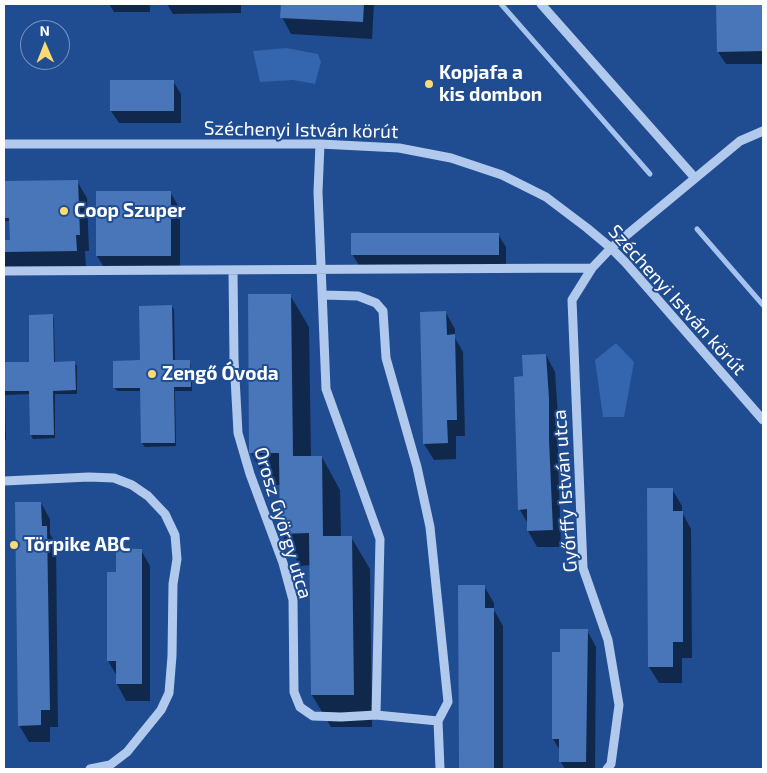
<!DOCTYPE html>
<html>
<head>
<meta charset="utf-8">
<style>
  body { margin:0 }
  #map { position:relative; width:767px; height:773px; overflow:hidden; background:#204c91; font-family:"Exo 2",sans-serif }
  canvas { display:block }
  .frame { position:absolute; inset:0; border:5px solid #fff; pointer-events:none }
  .north { position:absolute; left:20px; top:20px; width:50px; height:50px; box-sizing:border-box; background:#204c91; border:1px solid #7994bd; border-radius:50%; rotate:359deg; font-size:14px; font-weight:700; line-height:20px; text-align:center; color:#fff }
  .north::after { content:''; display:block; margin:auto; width:18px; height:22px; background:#fada72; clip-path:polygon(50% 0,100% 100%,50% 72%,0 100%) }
</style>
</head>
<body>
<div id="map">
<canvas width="767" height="773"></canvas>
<div class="frame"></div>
<div class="north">N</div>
</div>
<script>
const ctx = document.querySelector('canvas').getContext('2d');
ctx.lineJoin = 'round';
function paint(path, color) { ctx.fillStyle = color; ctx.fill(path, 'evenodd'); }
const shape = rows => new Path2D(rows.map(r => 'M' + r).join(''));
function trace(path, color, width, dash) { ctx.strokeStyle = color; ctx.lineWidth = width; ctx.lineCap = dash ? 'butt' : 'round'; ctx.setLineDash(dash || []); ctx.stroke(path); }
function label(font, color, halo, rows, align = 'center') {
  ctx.font = font + ' "Exo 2",sans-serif'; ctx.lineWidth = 4; ctx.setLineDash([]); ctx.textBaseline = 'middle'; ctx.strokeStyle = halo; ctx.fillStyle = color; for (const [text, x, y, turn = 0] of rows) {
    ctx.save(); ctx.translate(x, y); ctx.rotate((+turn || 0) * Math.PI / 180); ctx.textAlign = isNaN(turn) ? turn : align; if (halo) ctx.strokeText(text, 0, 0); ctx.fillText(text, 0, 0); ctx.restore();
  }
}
paint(shape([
  [286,48,318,54,321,62,315,84,293,80,260,82,253,51],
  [616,343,634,362,624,417,603,417,595,360]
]), '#3465af');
paint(shape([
  [109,4,150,4,150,12,114,12],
  [167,4,241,4,241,13,173,14],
  [282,4,374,4,372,39,291,34,282,17],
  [718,4,763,4,763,64,726,64,718,52],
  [173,81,181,94,181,123,119,123,111,111],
  [77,181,87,198,89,251,85,251,86,267,4,268,4,241,11,241,11,221,4,221,4,182],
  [170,192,180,209,180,272,107,272,97,256],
  [498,234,506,247,506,267,360,267,352,254],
  [290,295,309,327,311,457,322,457,340,490,341,537,351,537,370,569,372,727,331,727,312,695,311,565,300,566,281,533,280,485,269,485,251,453],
  [172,306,174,310,175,361,189,361,191,365,192,391,175,391,176,446,145,447,142,443,141,391,117,391,115,388,141,362],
  [446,313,455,329,455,338,463,352,465,436,456,436,456,459,434,460,424,444],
  [52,315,54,319,55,363,74,363,77,366,77,394,55,394,55,438,33,439,31,435,31,394,5,395,6,440,4,440,4,319,5,364,30,363],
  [546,355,555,372,558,416,558,458,561,547,537,547,528,531,528,524,520,510,525,378],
  [672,489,682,506,682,512,691,529,692,658,682,658,682,683,659,683,649,667],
  [41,503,50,519,50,534,56,544,58,727,50,727,50,742,29,742,19,725],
  [141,550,150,566,150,701,126,701,117,684,117,676,108,661,117,573],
  [460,586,484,586,494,603,494,610,503,626,503,769,460,769],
  [587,630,596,647,595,769,565,769,561,762,561,752,553,739,561,653]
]), '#0007');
trace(shape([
  [501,4,650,174],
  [697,229,763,305]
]), '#a5c3ee', 5);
paint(shape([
  [281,4,364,4,363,22,280,18],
  [716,4,763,4,763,51,717,52],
  [110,80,174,80,174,111,110,111],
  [78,180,80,235,76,235,77,251,4,252,4,240,10,240,9,218,4,218,4,181],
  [96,191,171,191,171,256,96,256],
  [351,233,499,233,499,255,351,255],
  [248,294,291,294,293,456,322,456,323,536,352,536,354,695,311,695,309,533,280,534,279,453,249,453],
  [172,305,173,360,190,360,191,387,174,387,175,443,141,443,140,388,113,388,113,361,140,360,139,306],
  [446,311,447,335,455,334,457,420,447,420,448,443,423,444,420,312],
  [53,314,54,362,75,361,76,390,53,391,54,435,30,435,29,391,4,391,4,362,29,362,29,315],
  [546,354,549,398,549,440,553,530,527,531,527,509,518,510,514,377,523,376,522,355],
  [647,488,673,488,673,511,683,511,683,642,673,642,673,667,648,667],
  [15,502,41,502,42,526,47,526,50,710,41,710,41,725,18,726],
  [116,548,142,549,142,684,116,684,116,661,107,661,107,572,116,572],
  [458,585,485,585,485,608,494,608,494,769,459,769],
  [560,629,588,629,586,762,559,762,559,739,552,739,552,652,560,652]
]), '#4975b9');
trace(shape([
  [541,4,695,178],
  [4,144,320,144,399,148,451,158,502,175,546,197,587,228,611,248,625,262,763,420],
  [320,144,318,192,326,389,380,539,376,715,438,721],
  [233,270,234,359,238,433,250,474,283,563,293,600,294,692,300,707,313,716,341,717,376,715],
  [4,271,592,268],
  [323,295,358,296,376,303,383,311,386,358,417,467,430,527,448,702,438,721,440,769],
  [4,481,89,477,114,478,132,485,148,496,165,514,175,535,177,559,173,584,172,656,169,693,161,710,127,752,110,765,90,769],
  [607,769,611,764,619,705,608,640,583,568,572,300,592,268,611,248,740,141,763,131]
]), '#b1c9ed', 9);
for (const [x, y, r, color] of [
  [429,84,5,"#fada72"],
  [64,211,5,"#fada72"],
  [152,374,5,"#fada72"],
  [14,545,5,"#fada72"]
]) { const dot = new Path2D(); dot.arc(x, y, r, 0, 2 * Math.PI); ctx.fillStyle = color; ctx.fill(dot); trace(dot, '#204c91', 2); }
label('bold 19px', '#fff', '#204c91', [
  ["Kopjafa a",439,73],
  ["kis dombon",439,95],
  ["Coop Szuper",74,211],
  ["Zengő Óvoda",162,374],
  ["Törpike ABC",24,545]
], 'left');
label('19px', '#fff', '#204c91', [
  ["Széchenyi István körút",301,130,1],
  ["Széchenyi István körút",677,300,48],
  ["Győrffy István utca",565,491,-94],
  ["Orosz György utca",283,523,73]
]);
</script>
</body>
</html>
